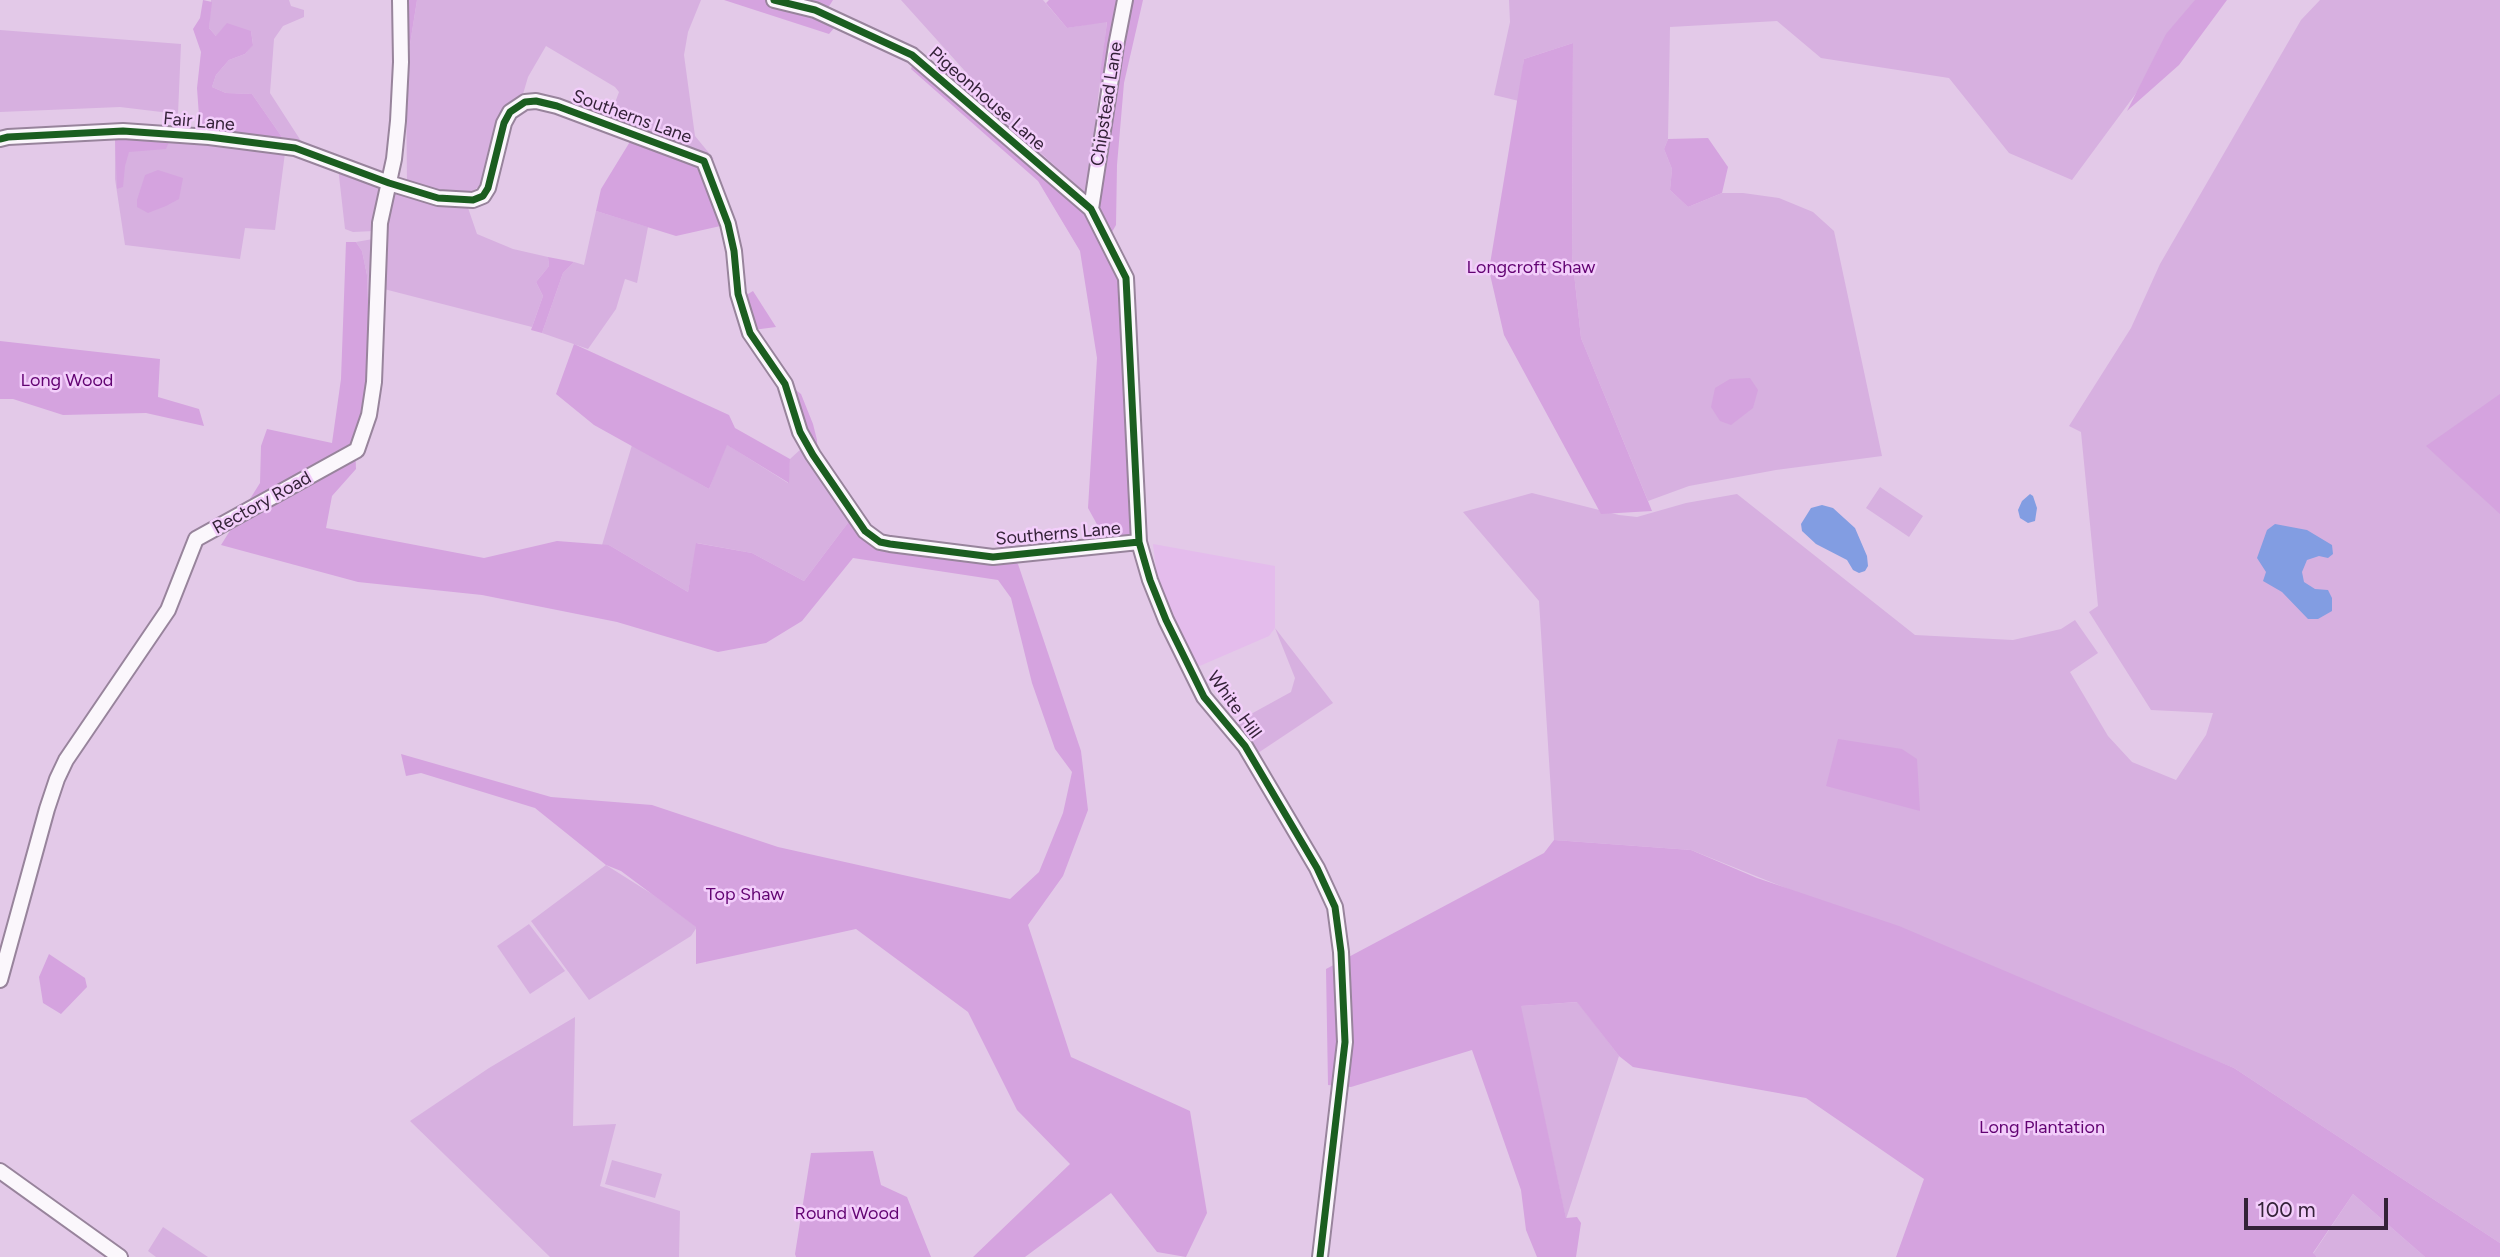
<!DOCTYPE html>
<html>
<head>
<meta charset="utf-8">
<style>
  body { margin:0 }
  #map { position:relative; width:2500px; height:1257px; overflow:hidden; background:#e3c9e8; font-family:Figtree,sans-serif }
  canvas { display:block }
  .scale { position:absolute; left:2244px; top:1198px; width:144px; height:32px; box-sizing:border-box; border:4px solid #342238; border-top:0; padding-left:9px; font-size:21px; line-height:24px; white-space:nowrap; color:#342238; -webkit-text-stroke:5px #f3cefb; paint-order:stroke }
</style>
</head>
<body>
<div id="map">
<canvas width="2500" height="1257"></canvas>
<div class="scale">100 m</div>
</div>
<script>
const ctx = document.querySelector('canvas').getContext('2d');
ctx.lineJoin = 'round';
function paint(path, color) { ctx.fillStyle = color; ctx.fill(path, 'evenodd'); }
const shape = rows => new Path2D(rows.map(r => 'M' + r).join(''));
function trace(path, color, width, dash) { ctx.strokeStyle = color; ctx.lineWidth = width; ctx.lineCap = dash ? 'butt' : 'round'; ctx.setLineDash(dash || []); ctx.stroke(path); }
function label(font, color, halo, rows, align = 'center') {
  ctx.font = font + ' Figtree,sans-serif'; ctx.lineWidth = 5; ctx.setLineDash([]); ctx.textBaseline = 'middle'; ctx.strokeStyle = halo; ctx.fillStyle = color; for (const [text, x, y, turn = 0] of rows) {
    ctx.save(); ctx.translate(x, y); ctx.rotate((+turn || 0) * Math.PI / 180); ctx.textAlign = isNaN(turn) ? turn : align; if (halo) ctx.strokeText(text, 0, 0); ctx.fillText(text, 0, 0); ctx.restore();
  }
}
paint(shape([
  [1153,544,1275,566,1275,628,1269,636,1195,668,1157,577]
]), '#e4bcec');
paint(shape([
  [211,0,289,0,291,6,304,10,304,17,283,26,274,39,270,93,301,141,284,140,252,94,226,93,212,87,216,75,229,60,245,54,253,44,251,31,217,37,209,28],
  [417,0,701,0,688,32,684,55,695,136,714,159,609,119,619,92,615,87,546,46,528,77,521,101,483,184,467,195,407,186,406,70],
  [901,0,1043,0,1067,28,1107,21,1087,195,1012,127,964,92,973,80],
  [1509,0,2205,0,2072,180,2009,153,1949,78,1821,58,1777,21,1670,27,1668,139,1664,149,1672,169,1670,190,1688,207,1722,193,1743,193,1779,198,1813,212,1834,231,1882,456,1776,470,1689,486,1648,501,1581,338,1572,255,1573,43,1524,59,1519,101,1494,95,1510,22],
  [2320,0,2500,0,2500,1243,2234,1068,1691,850,1554,840,1539,601,1463,512,1532,493,1619,515,1637,517,1686,503,1737,494,1915,635,2013,640,2061,629,2075,620,2098,653,2070,672,2108,736,2132,762,2176,780,2206,735,2213,713,2151,710,2089,612,2098,606,2081,432,2069,426,2131,328,2160,264,2301,20],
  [0,30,181,44,178,114,120,107,0,112],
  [115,136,285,153,275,230,245,228,240,259,125,245,115,179],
  [338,167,378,183,381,191,374,231,353,232,345,229],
  [399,192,428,203,467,205,477,234,513,249,548,257,549,266,536,282,543,296,532,327,384,289,387,216,393,194],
  [596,211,648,227,637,283,625,279,616,309,588,349,542,333,563,273,574,262,584,265],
  [373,239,373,314,369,314,367,275,362,251,356,242],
  [726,444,788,483,790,459,802,448,850,520,804,581,752,553,697,543,688,592,609,545,602,545,632,445,709,489],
  [1880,487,1923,516,1909,537,1866,508],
  [1275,628,1333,703,1258,753,1231,725,1291,692,1295,678],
  [606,865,652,894,697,927,691,936,589,1000,531,921],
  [529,924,565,971,530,994,497,946],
  [1578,1002,1619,1056,1566,1219,1520,1006],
  [575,1017,573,1126,616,1124,600,1186,680,1211,679,1257,550,1257,410,1121,489,1068],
  [612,1160,662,1174,655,1198,605,1184],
  [2353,1194,2425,1257,2317,1257,2313,1254],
  [163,1227,208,1257,156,1257,148,1251]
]), '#d7b0e0');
paint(shape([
  [203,0,212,2,209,28,216,36,227,23,251,31,253,45,245,54,229,60,216,75,212,87,226,93,252,94,284,140,204,133,199,116,197,88,201,52,193,29,200,18],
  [405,0,417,0,406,70],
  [724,0,833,0,826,11,835,27,829,34],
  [1049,0,1143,0,1124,83,1117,165,1116,225,1104,246,1122,280,1131,537,1105,539,1088,508,1097,358,1080,251,1038,181,911,69,913,63,973,113,1008,125,1100,206,1100,75,1107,22,1067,28,1046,3],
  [2195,0,2227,0,2179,65,2127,111,2166,34],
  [1573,43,1572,255,1581,338,1652,511,1601,514,1504,335,1489,270,1524,59],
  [115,136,169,142,166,149,129,152,125,166,123,187,117,189],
  [1708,138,1728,167,1722,193,1688,207,1670,190,1672,169,1664,149,1668,139],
  [631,140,700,164,725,225,676,236,596,211,601,189],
  [158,170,183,178,179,199,166,206,148,213,137,207,137,200,145,175],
  [346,242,356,242,362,251,367,275,369,326,366,404,355,443,356,469,332,496,326,528,484,558,557,541,609,545,688,592,696,543,752,553,804,581,850,520,886,547,1008,557,1018,564,1081,751,1088,810,1063,876,1028,925,1071,1057,1190,1111,1207,1213,1186,1257,1157,1252,1111,1193,1025,1257,973,1257,1070,1164,1017,1110,968,1012,856,929,696,964,696,927,621,871,606,865,535,808,421,773,406,776,401,754,551,797,652,805,778,847,1010,899,1039,872,1063,813,1072,772,1055,749,1032,683,1011,598,998,580,853,558,802,621,766,643,718,652,617,622,482,595,358,582,221,545,260,483,261,446,267,429,332,443,341,379],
  [548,257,574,262,563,273,542,333,531,330,543,296,536,282,549,266],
  [753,291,776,327,753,330,743,297],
  [0,341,160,359,158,397,199,409,204,426,146,413,63,415,13,399,0,399],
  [574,344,729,415,735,428,790,459,789,483,727,445,709,489,594,425,556,394],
  [1750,378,1758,390,1753,408,1731,425,1720,421,1711,407,1715,388,1730,379],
  [792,387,801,394,813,424,817,440,818,459,809,438],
  [2500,394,2500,514,2426,446],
  [1838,739,1902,749,1917,759,1920,811,1826,786],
  [1554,840,1691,850,1757,878,1899,926,2234,1068,2500,1243,2500,1257,2425,1257,2353,1194,2313,1253,2317,1257,1896,1257,1924,1179,1806,1098,1633,1067,1619,1056,1577,1002,1521,1006,1566,1218,1577,1217,1581,1223,1576,1257,1537,1257,1526,1230,1521,1190,1472,1050,1351,1087,1328,1085,1326,969,1544,853],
  [49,954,85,978,87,987,61,1014,43,1003,39,977],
  [873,1151,881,1185,907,1197,931,1257,796,1257,795,1254,811,1153]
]), '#d5a3df');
paint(shape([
  [2030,494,2033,496,2037,508,2035,521,2028,523,2020,518,2018,510,2022,501],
  [1822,505,1833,508,1855,528,1867,556,1868,566,1865,571,1859,573,1853,570,1847,560,1816,544,1802,531,1801,524,1811,508],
  [2275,524,2307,530,2332,545,2333,554,2328,558,2319,556,2307,560,2302,572,2304,582,2315,589,2328,590,2332,598,2332,611,2318,619,2308,619,2282,592,2263,581,2266,572,2257,558,2267,530]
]), '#829de2');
const minor = shape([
  [774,0,815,10,912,55,1091,209,1126,278,1139,542,1150,580,1166,620,1204,697,1245,746,1317,868,1335,907,1341,952,1345,1042,1320,1257],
  [0,139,8,137,123,131,209,137,295,148,389,183,438,198,473,200,483,196,488,188,504,123,510,112,525,102,536,101,557,106,704,161,728,224,734,251,738,294,750,333,785,384,800,432,813,455,865,531,880,542,890,544,993,557,1139,542],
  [1091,209,1116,46,1125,0],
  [0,980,47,809,57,779,66,760,168,610,196,539,357,450,369,415,374,382,380,223,394,159,398,121,401,62,400,0],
  [0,1171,120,1257]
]);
trace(minor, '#98849c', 18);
trace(minor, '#fbf7fc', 14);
trace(shape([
  [774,0,815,10,912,55,1091,209,1126,278,1139,542,1150,580,1166,620,1204,697,1245,746,1317,868,1335,907,1341,952,1345,1042,1320,1257],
  [0,139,8,137,123,131,209,137,295,148,389,183,438,198,473,200,483,196,488,188,504,123,510,112,525,102,536,101,557,106,704,161,728,224,734,251,738,294,750,333,785,384,800,432,813,455,865,531,880,542,890,544,993,557,1139,542]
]), '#1b5e20', 7);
label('18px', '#342238', '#f3cefb', [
  ["Pigeonhouse Lane",987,99,41],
  ["Chipstead Lane",1107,104,-81],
  ["Southerns Lane",632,117,20],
  ["Fair Lane",199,122,5],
  ["Rectory Road",262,503,-29],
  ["Southerns Lane",1058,534,-5],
  ["White Hill",1234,705,54]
]);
label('18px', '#620372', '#f3cefb', [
  ["Longcroft Shaw",1531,268],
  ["Long Wood",67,381],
  ["Top Shaw",745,895],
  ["Long Plantation",2042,1128],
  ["Round Wood",847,1214]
]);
</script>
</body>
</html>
